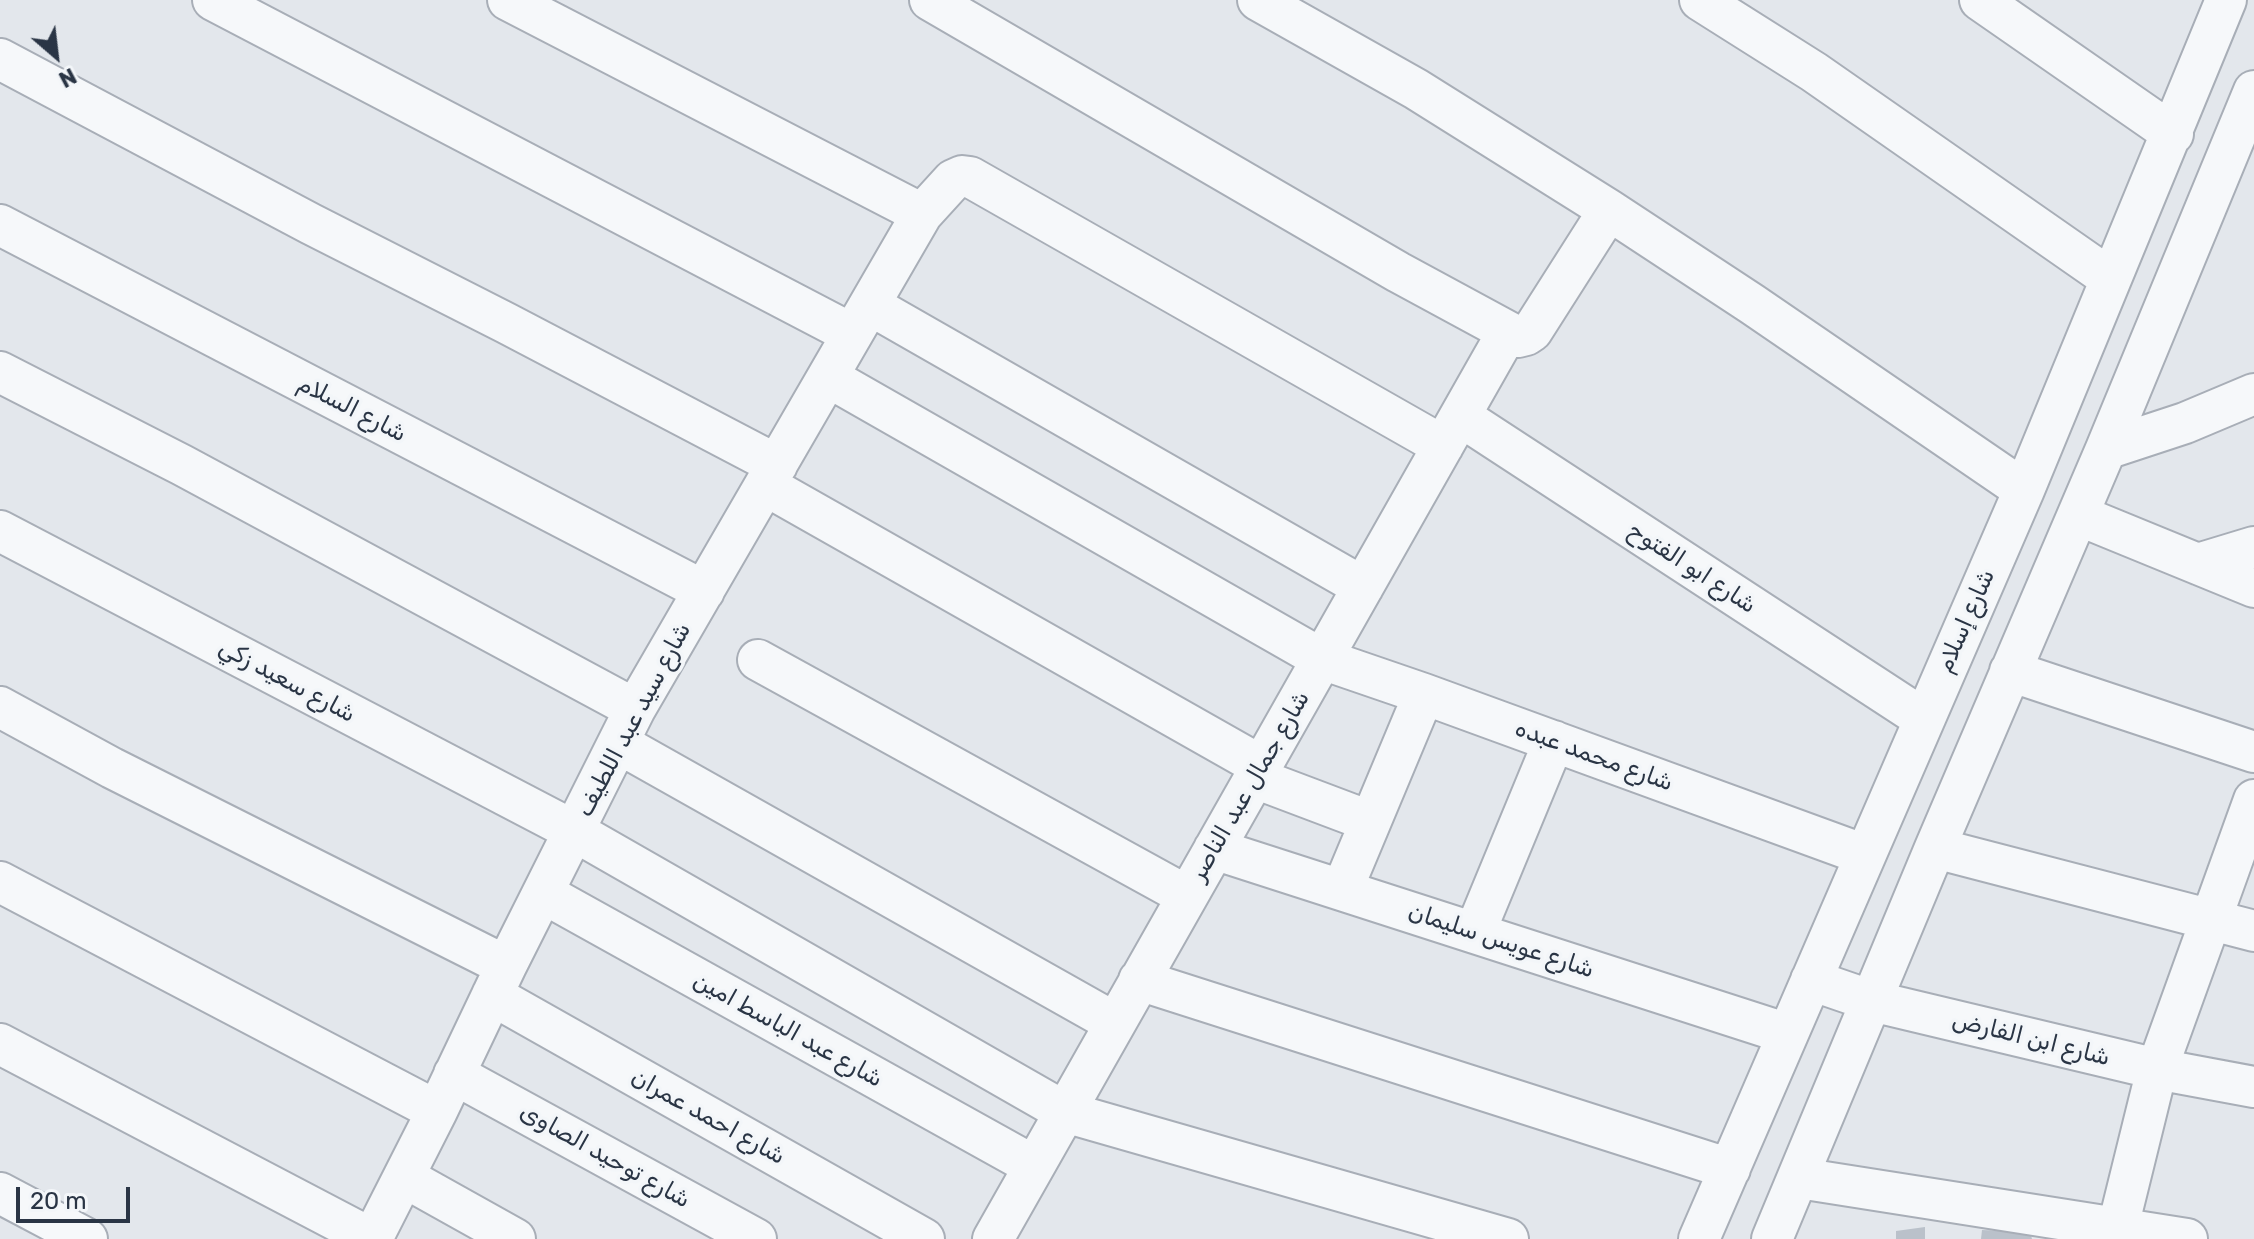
<!DOCTYPE html>
<html>
<head>
<meta charset="utf-8">
<style>
  body { margin:0 }
  #map { position:relative; width:2254px; height:1239px; overflow:hidden; background:#e3e7ec; font-family:Rubik,sans-serif }
  canvas { display:block }
  .north { position:absolute; left:16px; top:16px; width:80px; height:80px; -webkit-text-stroke:6px #f3f6f9; paint-order:stroke; rotate:152deg; font-size:22px; font-weight:700; line-height:32px; text-align:center; color:#2a3545 }
  .north::after { content:''; display:block; margin:auto; width:28px; height:36px; background:#2a3545; clip-path:polygon(50% 0,100% 100%,50% 72%,0 100%) }
  .scale { position:absolute; left:16px; top:1187px; width:114px; height:36px; box-sizing:border-box; border:4px solid #2a3545; border-top:0; padding-left:10px; font-size:24px; line-height:28px; white-space:nowrap; color:#2a3545; -webkit-text-stroke:6px #f3f6f9; paint-order:stroke }
</style>
</head>
<body>
<div id="map">
<canvas width="2254" height="1239"></canvas>
<div class="north">N</div>
<div class="scale">20 m</div>
</div>
<script>
const ctx = document.querySelector('canvas').getContext('2d');
ctx.lineJoin = 'round';
function paint(path, color) { ctx.fillStyle = color; ctx.fill(path, 'evenodd'); }
const shape = rows => new Path2D(rows.map(r => 'M' + r).join(''));
function trace(path, color, width, dash) { ctx.strokeStyle = color; ctx.lineWidth = width; ctx.lineCap = dash ? 'butt' : 'round'; ctx.setLineDash(dash || []); ctx.stroke(path); }
function label(font, color, halo, rows, align = 'center') {
  ctx.font = font + ' Rubik,Vazirmatn,sans-serif'; ctx.lineWidth = 7; ctx.setLineDash([]); ctx.textBaseline = 'middle'; ctx.strokeStyle = halo; ctx.fillStyle = color; for (const [text, x, y, turn = 0] of rows) {
    ctx.save(); ctx.translate(x, y); ctx.rotate((+turn || 0) * Math.PI / 180); ctx.textAlign = isNaN(turn) ? turn : align; if (halo) ctx.strokeText(text, 0, 0); ctx.fillText(text, 0, 0); ctx.restore();
  }
}
paint(shape([
  [1925,1227,1925,1239,1896,1239,1896,1231],
  [1982,1230,2030,1232,2032,1239,1981,1239]
]), '#bac1ca');
const minor = shape([
  [213,0,852,334],
  [508,0,922,214],
  [930,0,1398,272,1518,337,1526,335,1532,331,1609,210],
  [1258,0,1416,89,1609,210,1752,304,2024,490],
  [1700,0,1814,72,2111,279],
  [1980,0,2173,134],
  [0,59,311,224,506,323,777,465],
  [0,225,704,591],
  [870,305,1363,587],
  [0,372,182,465,635,709],
  [828,377,1322,659,1424,694,1865,855],
  [1460,416,1924,719],
  [2106,449,2185,423,2254,394],
  [765,485,1261,766],
  [2078,515,2254,587],
  [0,531,574,831,1065,1112,1508,1239],
  [2198,564,2254,547],
  [758,660,1187,896],
  [2010,671,2254,752],
  [0,707,112,768,506,966],
  [618,743,1115,1023],
  [1255,778,1369,821],
  [1935,848,2254,931],
  [1214,849,1788,1034],
  [0,882,437,1111],
  [1342,890,1424,694],
  [543,893,1034,1166],
  [1475,932,1554,741],
  [1139,980,1730,1169],
  [1811,980,1872,1001,2157,1069,2254,1087],
  [492,995,924,1239],
  [0,1044,372,1239,437,1111,506,966,635,709,922,214,953,180,962,176,970,177,1443,446],
  [454,1074,756,1239],
  [404,1177,515,1239],
  [1799,1178,2187,1239],
  [0,1193,87,1239],
  [993,1239,1507,333],
  [1699,1239,2024,490,2226,0],
  [1772,1239,1935,848,2106,449,2254,91],
  [2115,1239,2157,1069,2254,800]
]);
trace(minor, '#a8aeb7', 44);
trace(minor, '#f6f8fa', 40);
label('24px', '#2a3545', '#f3f6f9', [
  ["شارع السلام",352,409,27],
  ["شارع ابو الفتوح",1692,568,33],
  ["شارع إسلام",1966,621,-66],
  ["شارع سعيد زكي",287,681,28],
  ["شارع سيد عبد اللطيف",634,720,-62],
  ["شارع محمد عبده",1594,756,20],
  ["شارع جمال عبد الناصر",1250,786,-60],
  ["شارع عويس سليمان",1501,941,18],
  ["شارع عبد الباسط امين",788,1030,29],
  ["شارع ابن الفارض",2031,1039,14],
  ["شارع احمد عمران",708,1117,29],
  ["شارع توحيد الصاوى",605,1156,29]
]);
</script>
</body>
</html>
